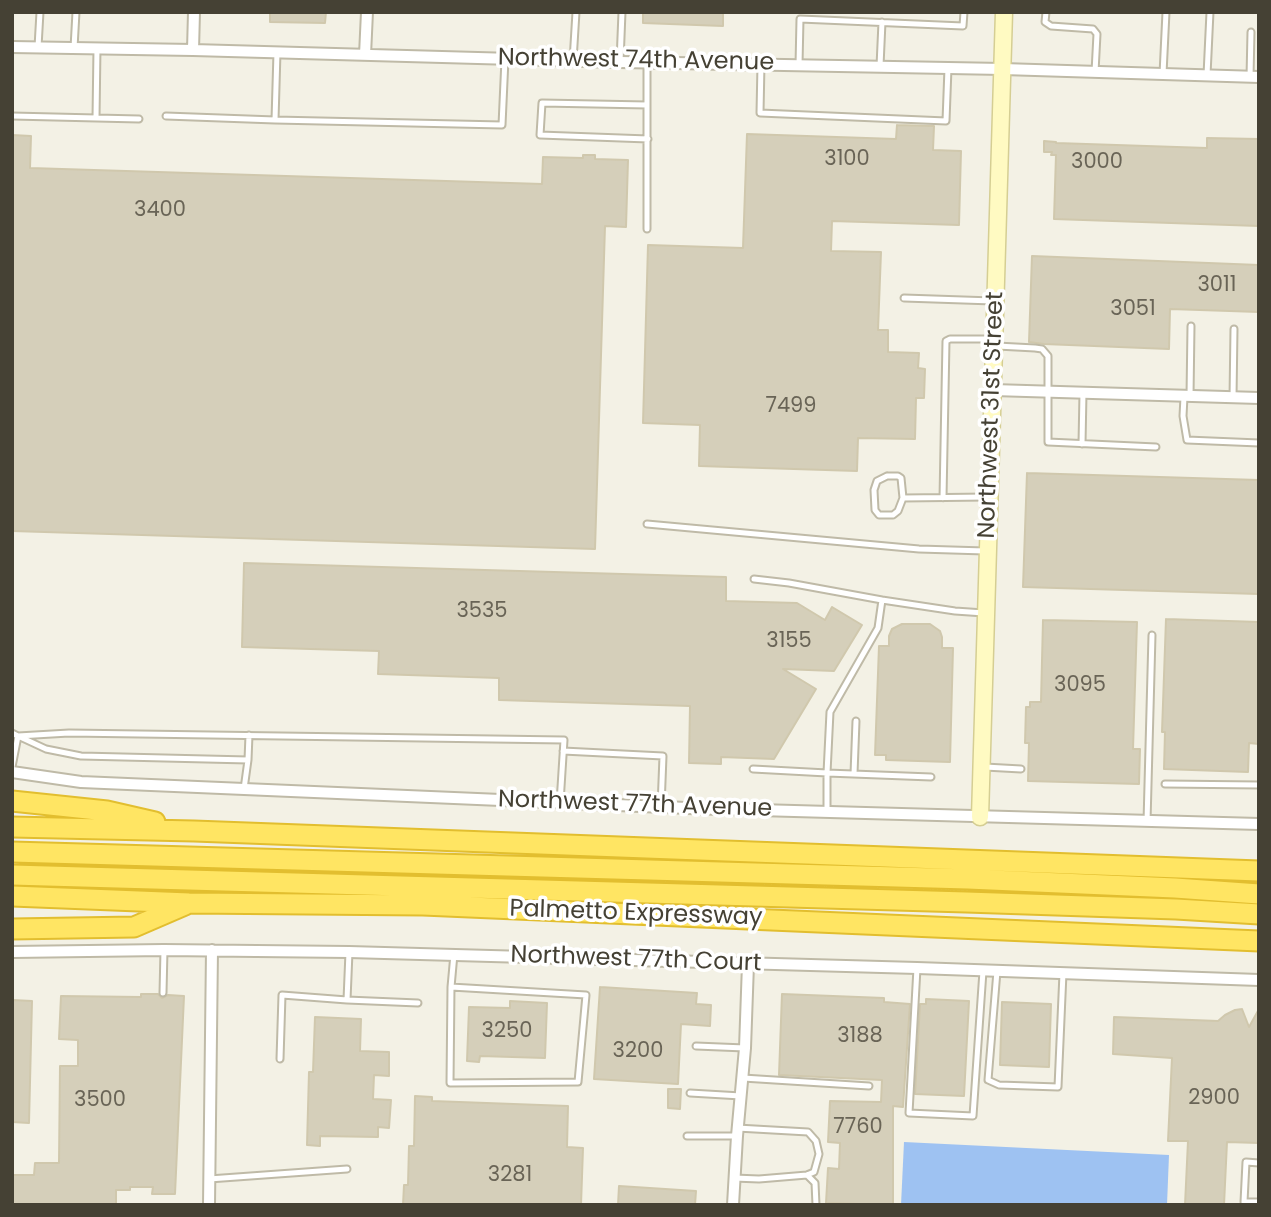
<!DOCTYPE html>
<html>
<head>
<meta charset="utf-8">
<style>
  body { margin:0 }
  #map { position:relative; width:1271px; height:1217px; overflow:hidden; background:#f3f1e5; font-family:Poppins,sans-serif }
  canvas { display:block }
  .frame { position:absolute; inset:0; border:14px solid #454134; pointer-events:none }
</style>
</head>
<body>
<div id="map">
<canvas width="1271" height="1217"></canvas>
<div class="frame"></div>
</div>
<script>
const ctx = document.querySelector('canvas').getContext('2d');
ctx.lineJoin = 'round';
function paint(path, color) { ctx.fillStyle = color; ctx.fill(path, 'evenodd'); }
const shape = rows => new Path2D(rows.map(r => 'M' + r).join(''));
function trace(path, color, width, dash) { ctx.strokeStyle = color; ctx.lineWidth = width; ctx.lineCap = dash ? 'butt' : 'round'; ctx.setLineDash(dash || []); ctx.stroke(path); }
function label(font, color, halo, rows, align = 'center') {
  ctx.font = font + ' Poppins,sans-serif'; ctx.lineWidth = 7; ctx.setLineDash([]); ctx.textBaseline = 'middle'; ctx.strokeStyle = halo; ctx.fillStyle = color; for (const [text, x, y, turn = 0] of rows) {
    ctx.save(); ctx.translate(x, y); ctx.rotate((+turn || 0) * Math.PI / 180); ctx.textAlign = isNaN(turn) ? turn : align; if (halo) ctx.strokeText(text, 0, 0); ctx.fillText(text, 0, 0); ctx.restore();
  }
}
paint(shape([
  [904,1142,1169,1155,1167,1205,901,1205]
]), '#9ec2f2');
const building = shape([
  [270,12,326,12,325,23,270,22,270,12],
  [643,12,723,12,723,26,643,23,643,12],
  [897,125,934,126,933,150,961,151,959,225,832,221,831,251,881,252,878,330,888,330,888,352,919,353,918,368,925,369,924,398,916,398,915,439,858,438,857,471,699,466,700,425,643,423,648,245,743,248,747,134,896,139,897,125],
  [12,135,31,136,30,168,542,184,543,157,583,158,583,155,595,155,595,159,628,160,626,227,605,226,595,549,12,531,12,135],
  [1207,138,1259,139,1259,226,1054,219,1056,155,1051,155,1052,152,1044,152,1044,141,1056,142,1056,143,1207,148,1207,138],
  [1032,256,1259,265,1259,312,1170,309,1169,349,1044,344,1029,342,1032,256],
  [1027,473,1259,480,1259,594,1023,587,1027,473],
  [244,563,726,577,726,601,797,603,825,620,832,607,862,625,834,671,783,669,816,689,774,759,721,757,721,764,689,763,690,706,499,700,499,678,378,674,379,651,242,647,244,563],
  [1166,619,1259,622,1259,744,1249,743,1248,772,1164,769,1165,732,1162,732,1166,619],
  [1043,620,1137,622,1133,749,1140,749,1139,784,1028,781,1029,743,1025,743,1026,707,1030,707,1030,702,1041,702,1043,620],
  [902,624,930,624,940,631,942,637,942,648,953,648,950,762,886,760,886,755,875,755,879,646,889,646,889,636,892,629,902,624],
  [600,987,697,993,696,1004,711,1005,710,1026,681,1024,678,1084,594,1079,600,987],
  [141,994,158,994,162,998,168,995,184,996,175,1194,152,1194,153,1187,130,1187,130,1190,116,1190,116,1205,12,1205,12,1175,34,1175,35,1163,59,1163,60,1066,78,1066,78,1040,59,1039,61,996,141,997,141,994],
  [782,994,884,998,884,1002,910,1004,903,1107,893,1106,893,1205,826,1203,828,1168,839,1169,840,1143,828,1142,830,1101,881,1102,882,1080,779,1075,782,994],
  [926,999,969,1001,964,1096,915,1094,920,1004,926,1004,926,999],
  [12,1000,32,1001,29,1123,12,1122,12,1000],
  [510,1001,547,1003,545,1058,480,1056,479,1062,467,1061,469,1007,510,1008,510,1001],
  [1002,1002,1051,1004,1049,1067,1000,1065,1002,1002],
  [1242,1009,1249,1027,1259,1009,1259,1143,1227,1142,1224,1205,1185,1205,1188,1141,1168,1141,1172,1058,1113,1054,1114,1017,1218,1021,1225,1015,1235,1010,1242,1009],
  [315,1017,361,1019,360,1051,389,1052,389,1076,374,1075,373,1099,391,1100,389,1128,378,1127,378,1137,320,1136,320,1146,307,1145,309,1072,313,1072,315,1017],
  [668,1089,681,1089,680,1109,668,1108,668,1089],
  [415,1096,432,1097,432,1101,568,1106,567,1147,583,1148,581,1205,403,1205,404,1185,408,1185,409,1146,414,1146,415,1096],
  [619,1186,696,1191,695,1205,618,1205,619,1186]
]);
paint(building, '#d5cfba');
trace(building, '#d0c8ad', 2);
const lane = shape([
  [1046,12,1045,22,1051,26,1093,29,1097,34,1095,72],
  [38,47,40,12],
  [74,48,76,12],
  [277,52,275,120,502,125,505,59],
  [573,61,576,12],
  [620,62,622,12],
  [647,62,647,229],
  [761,64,760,113,946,121,948,68],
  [799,65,800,19,963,26,964,12],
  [880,66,882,22],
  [1163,74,1166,12],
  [1207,75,1210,12],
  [1250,77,1251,32],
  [647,105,542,103,540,135,648,139],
  [12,116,139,119],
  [166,116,275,120],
  [96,118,97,48],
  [904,298,993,301],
  [997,346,1035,348,1042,349,1048,356,1048,442,1156,447],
  [1190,396,1191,326],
  [1184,397,1183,416,1187,440,1259,443],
  [1233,398,1234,329],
  [1082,444,1083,393],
  [887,476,898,476,901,478,903,498,898,511,893,515,879,515,875,510,874,490,877,481,887,476],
  [903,498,987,497],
  [943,498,946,341,950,339,992,339],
  [647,524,919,549,985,551],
  [882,600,955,611,984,613],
  [12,733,18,736,69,733,564,740,560,803],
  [563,751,663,756,661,807],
  [12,767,18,736,46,749,81,756,248,760,249,735],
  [985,767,1021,769],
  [753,769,827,773,830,712,878,628,882,600,789,583,754,579],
  [854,774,856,721],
  [1165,784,1259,785],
  [244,789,248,760],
  [827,813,827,773,931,777],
  [1147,822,1152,635],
  [917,968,909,1113,973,1116,983,971],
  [997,971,988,1080,999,1085,1058,1087,1063,973],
  [451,987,586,995,578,1082,450,1083,451,987,454,954],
  [163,993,164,950],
  [347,1000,418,1003],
  [696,1046,745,1048],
  [280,1059,282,995,347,1000,349,952],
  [743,1078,869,1086],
  [690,1093,741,1096],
  [687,1136,736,1136],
  [1259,1163,1246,1162,1244,1202,1259,1202],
  [807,1175,815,1183,816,1205],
  [734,1178,759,1179,807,1175,814,1172,819,1154,816,1141,808,1132,737,1128],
  [209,1179,347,1169]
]);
const street = shape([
  [12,47,193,50,620,62,1003,69,1259,77],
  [193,50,194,12],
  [365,55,367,12],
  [993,390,1259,398],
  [12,772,81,782,687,808,1259,824],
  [12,952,164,950,349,952,917,968,1259,980],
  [209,1205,212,950],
  [733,1205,737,1136,745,1048,748,964]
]);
const secondary = shape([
  [980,817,1004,12]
]);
const highway = shape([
  [12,801,107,811,155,822],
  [12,827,194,831,1259,871],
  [12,852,968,879,1175,888,1259,894],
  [12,875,966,902,1176,909,1259,914],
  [12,896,189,903,423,905,1259,941],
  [12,929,134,927,185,905]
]);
trace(lane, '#bfbaa7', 9);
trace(street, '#bfbaa7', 14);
trace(secondary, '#d5ce93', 19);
trace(highway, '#e2be2f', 23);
trace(lane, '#fff', 5);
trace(street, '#fff', 10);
trace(secondary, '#fffac2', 16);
trace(highway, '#ffe563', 19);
label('21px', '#696456', null, [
  ["3100",847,160],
  ["3000",1097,163],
  ["3400",160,211],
  ["3011",1217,286],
  ["3051",1133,310],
  ["7499",791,407],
  ["3535",482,612],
  ["3155",789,642],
  ["3095",1080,686],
  ["3250",507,1032],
  ["3188",860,1037],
  ["3200",638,1052],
  ["2900",1214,1099],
  ["3500",100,1101],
  ["7760",858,1128],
  ["3281",510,1176]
]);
label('24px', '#454134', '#fff', [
  ["Northwest 74th Avenue",636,61,1],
  ["Northwest 31st Street",992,415,-88],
  ["Northwest 77th Avenue",635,805,2],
  ["Palmetto Expressway",636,914,2],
  ["Northwest 77th Court",636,960,2]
]);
</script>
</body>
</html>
